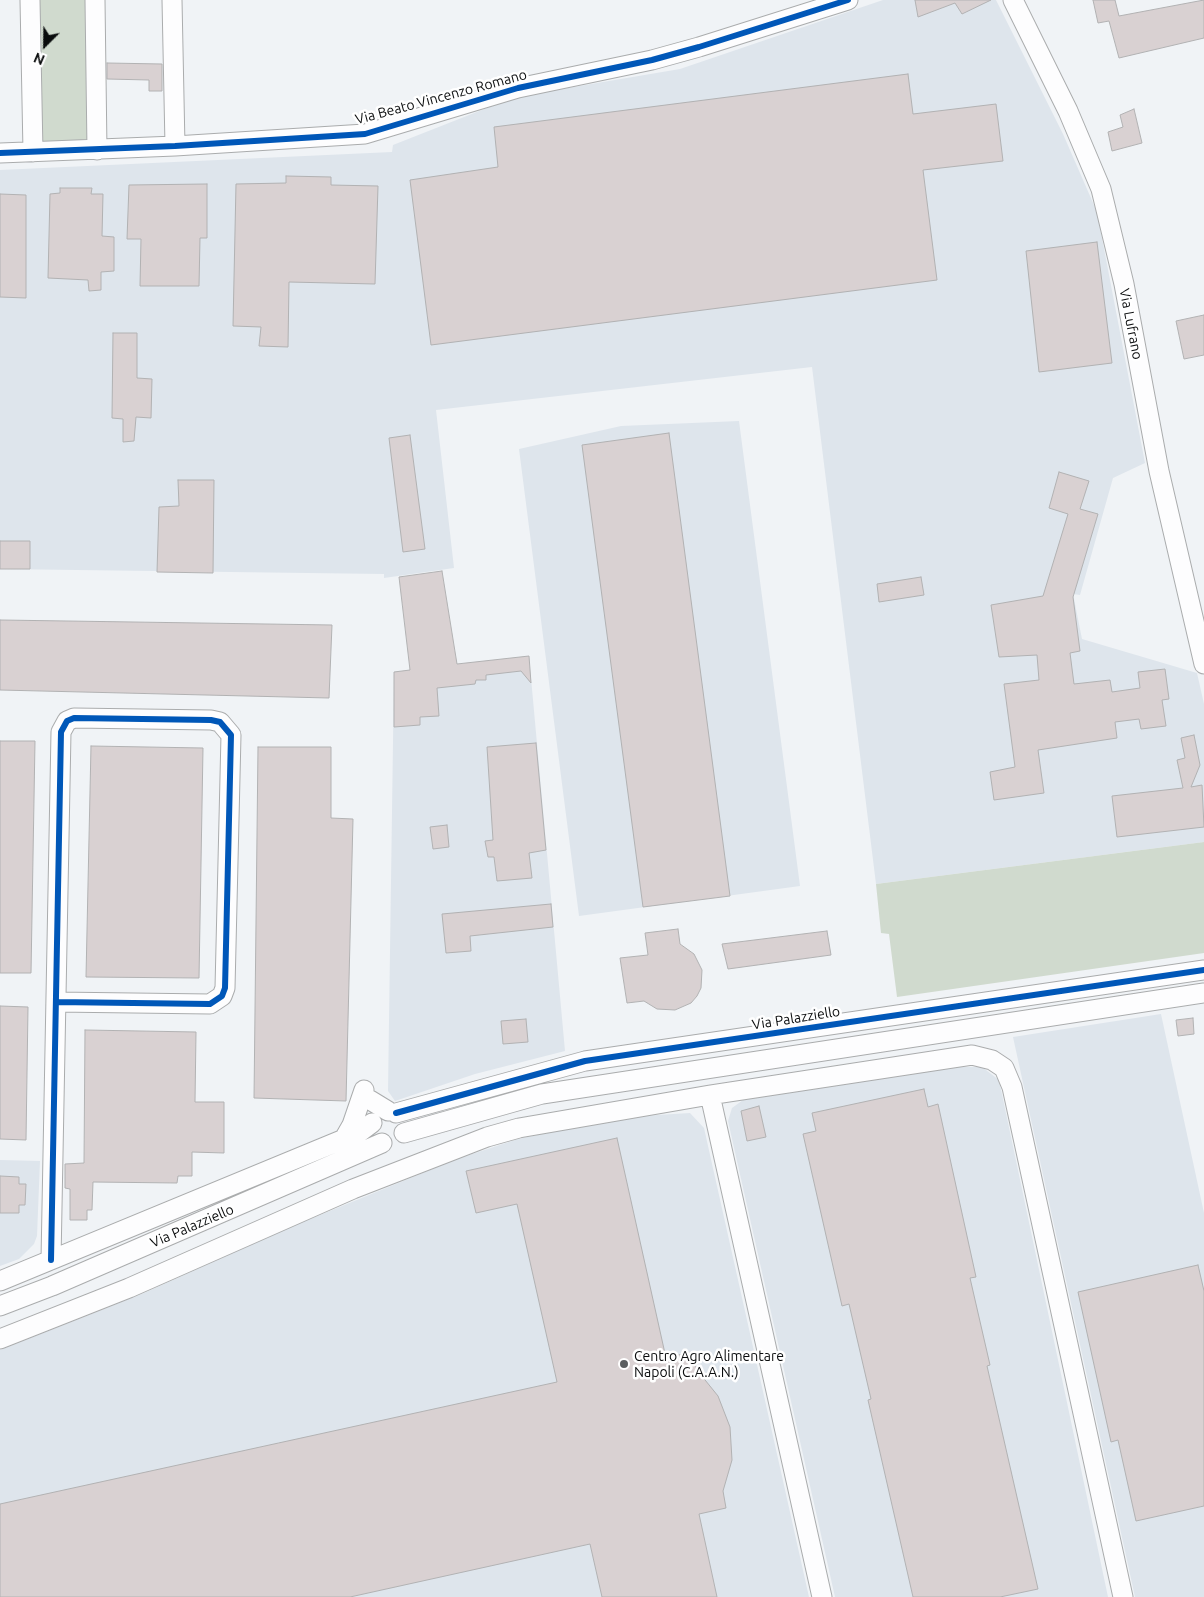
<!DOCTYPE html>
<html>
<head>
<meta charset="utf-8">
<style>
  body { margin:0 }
  #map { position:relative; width:1204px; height:1597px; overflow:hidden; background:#f0f3f6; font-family:Ubuntu,sans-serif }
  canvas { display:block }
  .north { position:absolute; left:20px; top:20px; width:50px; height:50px; -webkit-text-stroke:4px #fff; paint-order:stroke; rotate:203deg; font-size:14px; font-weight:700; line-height:20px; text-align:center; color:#0a0c0d }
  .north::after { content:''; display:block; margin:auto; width:18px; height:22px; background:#0a0c0d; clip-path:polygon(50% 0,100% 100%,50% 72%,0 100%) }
</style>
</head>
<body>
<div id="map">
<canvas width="1204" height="1597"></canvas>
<div class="north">N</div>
</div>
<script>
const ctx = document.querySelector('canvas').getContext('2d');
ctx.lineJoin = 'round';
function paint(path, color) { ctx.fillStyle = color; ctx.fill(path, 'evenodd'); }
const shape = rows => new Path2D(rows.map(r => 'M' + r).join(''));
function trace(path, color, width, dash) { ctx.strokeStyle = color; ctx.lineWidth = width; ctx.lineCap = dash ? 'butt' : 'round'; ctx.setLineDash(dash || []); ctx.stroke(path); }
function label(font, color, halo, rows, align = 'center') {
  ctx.font = font + ' Ubuntu,sans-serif'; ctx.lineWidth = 5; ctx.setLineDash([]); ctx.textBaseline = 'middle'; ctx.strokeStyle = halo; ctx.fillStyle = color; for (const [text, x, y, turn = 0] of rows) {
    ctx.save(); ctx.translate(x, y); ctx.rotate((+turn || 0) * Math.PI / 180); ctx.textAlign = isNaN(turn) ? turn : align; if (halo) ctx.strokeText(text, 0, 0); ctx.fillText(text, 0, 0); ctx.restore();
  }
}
paint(shape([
  [883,0,996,0,1063,134,1097,212,1145,463,1113,478,1080,595,1073,594,1082,639,1197,673,1204,704,1204,842,876,884,812,367,436,410,454,568,384,578,384,574,0,569,0,170,392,152,393,145,497,104,526,95,680,69],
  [739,421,800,886,579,916,519,449,621,426],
  [529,656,565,1051,475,1074,395,1101,388,1091,394,672],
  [1161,1014,1204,1213,1204,1597,1135,1597,1013,1037],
  [959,1067,982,1067,999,1080,1108,1597,835,1597,728,1121,732,1108,743,1100],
  [690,1113,704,1128,809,1597,0,1597,0,1350,144,1293,298,1224,457,1159,518,1139,625,1117],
  [0,1160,40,1161,37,1236,34,1244,19,1259,0,1266]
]), '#dee5ec');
paint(shape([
  [36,0,89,0,90,142,37,142],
  [1204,842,1204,953,897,997,889,934,881,933,876,884]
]), '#d0dace');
const building = shape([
  [915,0,991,0,962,14,955,3,918,17,915,0],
  [1093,0,1115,0,1119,16,1204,0,1204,38,1119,58,1109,21,1098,23,1093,0],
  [107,63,162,64,162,91,149,91,149,80,107,79,107,63],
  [908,74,913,114,996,104,1003,161,923,170,937,280,431,345,410,180,498,167,494,127,908,74],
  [1134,109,1142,143,1112,151,1108,132,1123,127,1120,115,1134,109],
  [286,176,331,177,331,185,378,186,375,284,289,282,288,347,259,346,261,327,233,326,236,184,286,183,286,176],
  [207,184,207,238,200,238,199,286,140,286,141,239,127,239,129,185,207,184],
  [60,188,92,188,91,194,103,194,102,236,114,237,114,271,101,272,101,290,89,291,88,280,48,278,50,194,60,193,60,188],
  [0,194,26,195,26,298,0,297,0,194],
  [1097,242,1112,363,1039,372,1026,251,1097,242],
  [1204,315,1204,355,1184,359,1176,321,1204,315],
  [113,333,137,333,137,378,152,379,151,418,136,417,134,441,123,442,123,419,112,418,113,333],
  [669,433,730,896,643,907,582,445,669,433],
  [410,435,425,549,403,552,389,438,410,435],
  [1059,472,1089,481,1080,509,1098,514,1073,597,1080,651,1070,653,1074,684,1110,680,1112,692,1140,688,1138,672,1165,669,1169,699,1162,700,1166,726,1141,729,1139,719,1115,722,1117,738,1038,750,1044,793,994,800,990,772,1015,767,1004,684,1039,680,1037,655,999,657,991,605,1043,596,1068,514,1049,508,1059,472],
  [178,480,214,480,213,573,157,572,159,507,179,506,178,480],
  [0,541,30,541,30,569,0,569,0,541],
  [442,571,457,664,529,656,531,683,521,671,486,675,486,680,476,680,475,684,437,688,439,716,420,717,420,725,394,727,394,672,410,670,399,577,442,571],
  [921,577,924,595,879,602,877,584,921,577],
  [0,620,332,625,329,698,0,690,0,620],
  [1194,735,1200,765,1191,787,1202,785,1204,827,1117,837,1112,796,1183,788,1177,760,1185,758,1181,738,1194,735],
  [0,741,35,741,31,973,0,973,0,741],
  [536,743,546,850,529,853,532,878,497,881,494,857,488,857,485,841,493,840,487,747,536,743],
  [91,746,203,748,199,978,86,977,91,746],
  [258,747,331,747,331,818,353,819,346,1101,254,1098,258,747],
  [447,825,449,847,433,849,430,827,447,825],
  [551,904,553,927,470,936,471,951,446,953,442,914,551,904],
  [678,929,680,944,694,954,702,970,701,988,697,996,691,1003,675,1010,657,1009,644,1001,627,1003,620,958,648,955,645,933,678,929],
  [827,931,831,955,728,969,722,944,827,931],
  [0,1006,28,1007,26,1140,0,1139,0,1006],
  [1193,1018,1194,1034,1178,1036,1176,1020,1193,1018],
  [526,1019,528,1042,503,1044,501,1021,526,1019],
  [85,1030,196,1032,195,1102,224,1102,224,1153,192,1152,192,1176,178,1176,177,1183,93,1182,92,1210,87,1210,87,1220,70,1220,70,1189,65,1188,65,1164,84,1163,85,1030],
  [924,1089,928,1107,938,1104,976,1277,970,1278,990,1365,987,1366,1038,1589,1000,1597,913,1597,868,1400,871,1399,849,1304,842,1306,803,1134,816,1131,812,1113,924,1089],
  [759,1106,766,1137,747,1141,741,1111,759,1106],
  [617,1138,666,1358,691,1352,697,1370,718,1396,730,1427,732,1460,723,1491,726,1508,699,1514,717,1597,602,1597,590,1544,350,1597,0,1597,0,1504,557,1382,517,1204,476,1213,466,1171,617,1138],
  [0,1176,19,1177,19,1184,26,1184,25,1205,19,1205,19,1213,0,1213,0,1176],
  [1198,1265,1204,1291,1204,1506,1136,1521,1118,1440,1111,1442,1078,1292,1198,1265]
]);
paint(building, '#d9d1d2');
trace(building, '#b2b2b3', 1);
const minor = shape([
  [30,0,33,152],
  [95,0,97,150],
  [172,0,175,146],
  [1013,0,1068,111,1101,189,1124,284,1159,471,1204,664],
  [0,153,175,146,365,134,518,88,652,60,699,47,848,0],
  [710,1095,822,1597],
  [370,1100,388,1111],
  [396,1113,585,1061,1204,970],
  [404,1133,542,1094,1204,993],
  [344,1139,352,1125,364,1090],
  [51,1260,61,732,67,721,74,718,211,720,220,722,231,735,225,988,222,996,210,1004,56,1002],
  [0,1281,344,1139,360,1132,372,1123],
  [0,1306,52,1286,382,1143],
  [0,1339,129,1288,353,1189,487,1137,519,1128,710,1095,972,1055,992,1060,1004,1068,1012,1087,1123,1597]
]);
trace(minor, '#aaacad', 21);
trace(minor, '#fdfdfe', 19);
trace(shape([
  [0,153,175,146,365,134,518,88,652,60,699,47,848,0],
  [396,1113,585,1061,1204,970],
  [51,1260,61,732,67,721,74,718,211,720,220,722,231,735,225,988,222,996,210,1004,56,1002]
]), '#0057b8', 6);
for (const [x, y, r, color] of [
  [624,1364,5,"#5a5d5f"]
]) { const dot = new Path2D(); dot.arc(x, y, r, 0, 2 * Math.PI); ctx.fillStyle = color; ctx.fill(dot); trace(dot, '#fff', 2); }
label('14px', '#0a0c0d', '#fff', [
  ["Via Beato Vincenzo Romano",441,97,-15],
  ["Via Lufrano",1131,324,79],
  ["Via Palazziello",796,1018,-9],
  ["Via Palazziello",192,1226,-23]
]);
label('14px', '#0a0c0d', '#fff', [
  ["Centro Agro Alimentare",634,1356],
  ["Napoli (C.A.A.N.)",634,1372]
], 'left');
</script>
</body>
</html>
